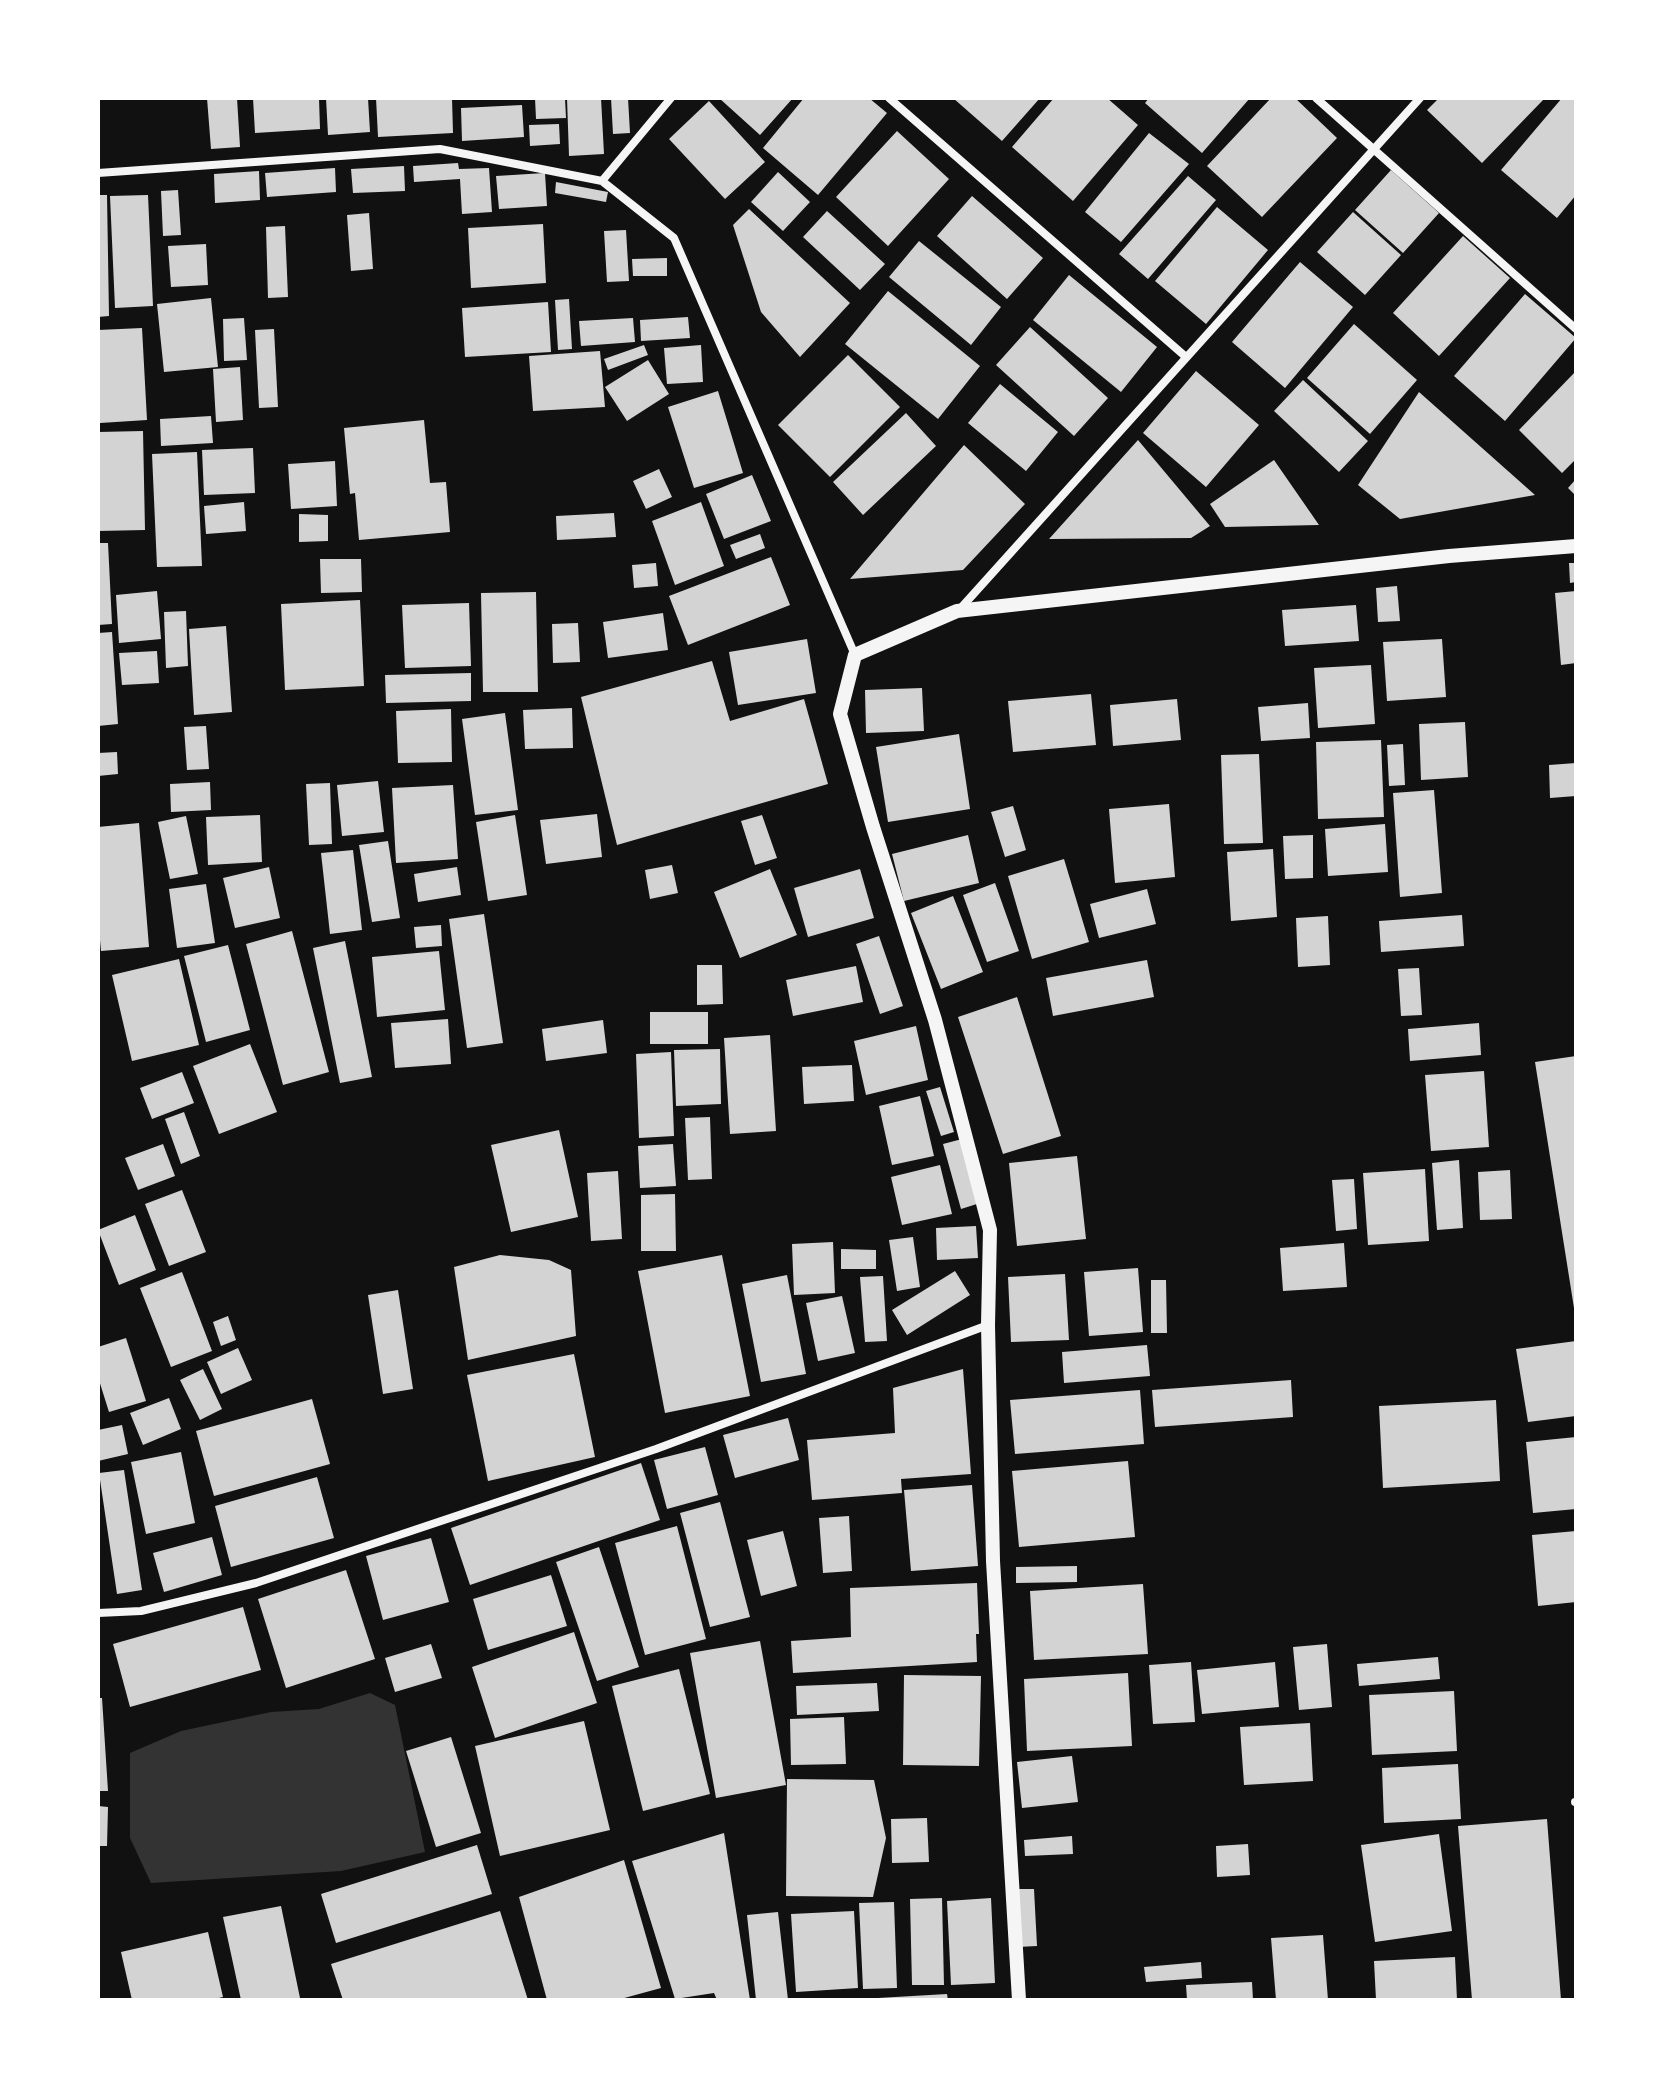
<!DOCTYPE html>
<html>
<head>
<meta charset="utf-8">
<style>
  body { margin:0 }
  #map { position:relative; width:1674px; height:2098px; overflow:hidden; background:#111; font-family:"Work Sans",sans-serif }
  canvas { display:block }
  .frame { position:absolute; inset:0; border:100px solid #fff; pointer-events:none }
</style>
</head>
<body>
<div id="map">
<canvas width="1674" height="2098"></canvas>
<div class="frame"></div>
</div>
<script>
const ctx = document.querySelector('canvas').getContext('2d');
ctx.lineJoin = 'round';
function paint(path, color) { ctx.fillStyle = color; ctx.fill(path, 'evenodd'); }
const shape = rows => new Path2D(rows.map(r => 'M' + r).join(''));
function trace(path, color, width, dash) { ctx.strokeStyle = color; ctx.lineWidth = width; ctx.lineCap = dash ? 'butt' : 'round'; ctx.setLineDash(dash || []); ctx.stroke(path); }
paint(shape([
  [370,1693,395,1705,425,1852,341,1871,151,1883,130,1838,130,1753,181,1731,271,1712,319,1709]
]), '#333');
paint(shape([
  [207,98,237,98,240,147,211,149],
  [253,98,319,98,320,129,255,133],
  [326,98,368,98,370,132,328,135],
  [376,98,452,98,453,133,378,137],
  [535,98,565,98,566,118,536,119],
  [567,98,601,98,604,154,569,156],
  [611,98,628,98,630,133,613,134],
  [719,98,793,98,760,135],
  [804,98,869,98,887,113,818,195,763,148],
  [953,98,1040,98,1002,141],
  [1054,98,1107,98,1138,125,1073,201,1012,147],
  [1149,98,1250,98,1202,153,1145,103],
  [1271,98,1295,98,1337,138,1262,217,1207,166],
  [1439,98,1545,98,1482,163,1427,110],
  [1562,98,1576,98,1576,195,1557,218,1501,170],
  [709,101,765,162,725,199,669,139],
  [522,105,524,137,462,141,461,108],
  [559,124,560,144,530,146,529,125],
  [897,131,949,179,888,246,836,197],
  [1149,133,1189,164,1121,242,1085,212],
  [458,163,459,169,489,168,492,212,462,214,460,179,414,182,413,166],
  [404,166,405,191,353,193,351,169],
  [335,168,336,192,267,197,265,173],
  [1391,170,1439,213,1403,253,1355,210],
  [259,171,260,200,215,203,214,174],
  [778,172,810,202,783,231,751,202],
  [545,173,547,206,499,209,496,176],
  [1188,176,1216,200,1148,279,1119,254],
  [556,182,608,192,606,202,555,193],
  [178,190,181,235,163,236,161,191],
  [98,195,107,195,109,316,98,317],
  [148,195,153,306,115,308,110,196],
  [972,196,1043,258,1007,299,937,236],
  [1217,207,1268,250,1206,324,1155,281],
  [749,209,850,303,800,357,761,312,733,225],
  [827,211,885,264,860,290,803,237],
  [1353,212,1401,255,1365,295,1317,252],
  [369,213,373,269,351,271,347,215],
  [543,224,546,283,471,288,468,228],
  [285,226,288,297,268,298,266,227],
  [626,230,629,281,607,282,604,231],
  [1463,236,1510,278,1439,356,1393,313],
  [919,241,1001,307,971,345,889,277],
  [206,244,208,285,171,287,168,246],
  [667,258,667,276,633,276,632,259],
  [1300,262,1353,307,1285,388,1232,342],
  [1069,275,1157,347,1121,392,1033,320],
  [888,291,980,366,938,419,845,344],
  [1525,294,1576,338,1505,421,1454,376],
  [211,298,218,367,164,372,157,304],
  [569,299,572,349,558,350,555,300],
  [548,302,551,352,465,357,462,308],
  [688,317,690,338,641,341,640,320],
  [244,318,247,360,224,361,223,319],
  [633,318,635,342,581,346,579,321],
  [1354,324,1417,380,1370,434,1307,378],
  [1030,327,1108,398,1074,436,996,365],
  [142,328,147,420,100,423,98,330],
  [274,329,278,407,259,408,255,330],
  [644,345,648,355,608,370,604,359],
  [701,345,703,382,667,384,664,348],
  [600,351,605,407,533,411,529,356],
  [848,355,900,407,830,477,778,425],
  [648,360,669,394,627,421,605,387],
  [240,367,243,420,216,422,213,369],
  [1196,371,1259,425,1206,487,1143,433],
  [1576,371,1576,459,1562,473,1519,430],
  [1303,380,1368,441,1339,472,1274,411],
  [1000,384,1058,432,1026,471,968,423],
  [718,391,743,473,694,488,668,407],
  [1419,392,1535,495,1400,519,1358,485],
  [906,413,936,446,863,515,833,482],
  [211,416,213,443,161,446,160,419],
  [424,420,430,483,446,482,450,532,359,540,355,493,350,494,344,428],
  [143,431,145,530,98,531,98,432],
  [1138,440,1210,526,1191,538,1049,539],
  [964,445,1025,504,963,570,850,579],
  [253,448,255,493,204,495,202,450],
  [197,452,202,566,157,567,152,454],
  [1274,460,1319,525,1225,527,1210,504],
  [335,461,337,506,291,509,288,464],
  [659,469,672,497,646,509,633,481],
  [752,475,771,521,724,539,706,494],
  [1576,479,1576,496,1568,488],
  [244,502,246,531,206,534,204,506],
  [701,502,724,566,675,585,652,521],
  [614,513,616,537,557,540,556,516],
  [299,514,328,515,328,541,299,542],
  [760,534,765,548,736,559,730,545],
  [98,543,108,543,112,624,98,625],
  [771,557,790,605,688,645,669,596],
  [320,559,361,559,362,592,321,593],
  [656,563,658,586,634,588,632,565],
  [1569,563,1576,563,1576,582,1570,583],
  [1397,586,1400,621,1378,622,1376,588],
  [157,591,161,639,119,643,116,595],
  [1576,591,1576,663,1561,665,1555,593],
  [536,592,538,692,483,692,481,593],
  [360,600,364,686,285,690,281,604],
  [469,603,471,666,405,668,402,605],
  [1356,605,1359,641,1285,646,1282,610],
  [186,611,188,666,166,668,164,612],
  [663,613,668,650,608,658,603,622],
  [578,623,580,662,553,663,552,624],
  [226,626,232,712,194,715,189,629],
  [112,632,118,724,98,726,98,633],
  [807,639,816,693,738,705,729,652],
  [1442,639,1446,697,1387,701,1383,642],
  [157,651,159,683,122,685,119,653],
  [712,661,730,721,804,699,828,784,617,845,581,697],
  [1371,665,1375,724,1318,728,1314,668],
  [471,673,471,701,386,703,385,675],
  [922,688,924,731,866,733,865,690],
  [1091,694,1096,745,1013,752,1008,701],
  [1177,699,1181,740,1113,746,1110,705],
  [1308,703,1310,738,1261,741,1258,707],
  [572,708,573,748,525,749,523,710],
  [451,709,452,762,398,763,396,711],
  [505,713,518,810,475,815,462,719],
  [1465,722,1468,777,1421,780,1419,724],
  [206,726,209,769,187,770,184,727],
  [959,734,970,809,888,822,876,747],
  [1381,740,1384,817,1318,819,1316,742],
  [1403,744,1405,785,1389,786,1387,745],
  [117,752,118,774,98,776,98,753],
  [1259,754,1263,843,1224,844,1221,755],
  [1576,763,1576,796,1550,798,1549,765],
  [378,781,384,832,342,836,337,785],
  [210,782,211,810,171,812,170,784],
  [330,783,332,844,309,845,306,784],
  [453,785,458,859,396,863,392,788],
  [1434,790,1442,893,1400,897,1393,793],
  [1169,804,1175,877,1115,883,1109,809],
  [1013,806,1026,850,1005,857,991,812],
  [597,814,602,857,546,864,540,820],
  [260,815,262,862,208,865,206,817],
  [515,815,527,895,488,901,476,822],
  [762,815,777,858,755,865,741,821],
  [186,816,198,874,170,879,158,822],
  [139,823,149,947,101,951,98,918,98,827],
  [1385,824,1388,872,1328,876,1325,829],
  [968,835,979,883,904,901,892,854],
  [1313,835,1313,878,1285,879,1283,836],
  [388,841,400,918,372,922,359,845],
  [1273,849,1277,917,1231,921,1227,852],
  [353,850,362,930,330,934,321,853],
  [1064,859,1089,942,1032,959,1008,876],
  [672,865,678,893,650,899,645,870],
  [269,867,280,918,235,928,223,878],
  [457,867,461,895,418,902,414,874],
  [770,869,797,935,740,958,714,892],
  [860,869,874,918,808,937,794,888],
  [995,883,1019,951,987,962,963,895],
  [206,884,215,943,177,948,169,889],
  [1147,889,1156,924,1099,938,1090,904],
  [953,896,983,972,941,989,911,913],
  [484,914,503,1043,467,1048,449,919],
  [1462,915,1464,946,1381,952,1379,921],
  [1328,916,1330,965,1298,967,1296,918],
  [441,925,442,946,416,948,414,927],
  [292,931,329,1072,283,1085,246,944],
  [879,936,903,1006,880,1014,856,944],
  [345,941,372,1077,340,1083,313,948],
  [228,945,250,1030,206,1042,184,956],
  [439,951,445,1010,377,1017,372,957],
  [179,959,199,1045,132,1061,112,975],
  [1147,960,1154,997,1053,1016,1046,978],
  [697,965,722,965,723,1004,697,1005],
  [856,966,863,1002,793,1016,786,980],
  [1419,968,1422,1015,1401,1016,1398,969],
  [1017,997,1061,1136,1003,1154,958,1017],
  [650,1012,708,1012,708,1044,650,1044],
  [448,1019,451,1064,395,1068,391,1023],
  [603,1020,607,1053,546,1061,542,1029],
  [1479,1023,1481,1055,1410,1061,1408,1029],
  [916,1026,928,1080,866,1095,854,1041],
  [770,1035,776,1131,730,1134,724,1038],
  [250,1044,277,1112,219,1134,193,1066],
  [720,1049,721,1104,676,1106,674,1050],
  [671,1052,674,1136,639,1138,636,1054],
  [1576,1056,1576,1308,1574,1308,1535,1062],
  [852,1065,854,1101,804,1104,802,1067],
  [1484,1071,1489,1147,1431,1151,1425,1075],
  [182,1072,194,1103,152,1119,140,1088],
  [940,1087,954,1132,941,1136,926,1091],
  [920,1096,934,1156,892,1165,879,1106],
  [184,1112,200,1156,181,1164,165,1119],
  [710,1117,712,1179,688,1180,685,1118],
  [559,1130,578,1217,511,1232,491,1145],
  [962,1139,980,1203,961,1209,943,1144],
  [163,1144,175,1176,138,1190,125,1158],
  [673,1144,676,1186,640,1188,638,1146],
  [1077,1156,1086,1239,1017,1246,1009,1163],
  [1459,1160,1463,1228,1437,1230,1432,1163],
  [940,1165,952,1214,902,1225,891,1177],
  [1425,1169,1429,1241,1368,1245,1363,1173],
  [1510,1170,1512,1219,1480,1220,1478,1172],
  [618,1171,622,1239,591,1241,587,1173],
  [1354,1179,1357,1229,1336,1231,1332,1180],
  [182,1190,206,1252,169,1266,145,1204],
  [675,1194,676,1251,641,1251,641,1195],
  [135,1215,156,1270,119,1285,98,1230],
  [976,1226,978,1258,937,1260,936,1228],
  [913,1237,920,1287,897,1291,889,1240],
  [833,1242,835,1293,794,1295,792,1244],
  [1344,1243,1347,1287,1283,1291,1280,1248],
  [841,1249,876,1250,876,1269,841,1269],
  [500,1255,549,1260,571,1270,576,1336,468,1360,454,1267],
  [722,1255,750,1396,665,1413,638,1271],
  [1138,1268,1143,1332,1089,1336,1084,1272],
  [955,1271,970,1295,907,1335,892,1310],
  [182,1272,212,1351,171,1367,140,1288],
  [1065,1274,1069,1340,1011,1342,1008,1277],
  [787,1275,806,1374,761,1382,742,1284],
  [883,1276,887,1341,865,1342,860,1277],
  [1151,1280,1166,1280,1167,1333,1151,1333],
  [398,1290,413,1389,383,1394,368,1295],
  [842,1296,855,1353,818,1361,806,1303],
  [228,1316,236,1340,221,1346,213,1322],
  [126,1338,146,1401,109,1412,98,1377,98,1347],
  [1576,1341,1576,1416,1528,1422,1516,1349],
  [1147,1345,1150,1376,1064,1383,1062,1352],
  [238,1348,252,1380,221,1394,207,1362],
  [574,1354,595,1457,488,1481,467,1375],
  [203,1369,222,1409,200,1420,180,1380],
  [963,1369,971,1474,901,1479,902,1493,812,1500,807,1440,895,1433,893,1388],
  [1291,1380,1293,1417,1155,1427,1152,1390],
  [1140,1390,1144,1444,1015,1454,1010,1400],
  [169,1398,181,1429,143,1445,130,1413],
  [312,1399,330,1464,214,1496,196,1431],
  [1496,1400,1500,1481,1383,1488,1379,1406],
  [788,1418,799,1460,735,1478,723,1435],
  [122,1425,128,1454,98,1461,98,1430],
  [1576,1437,1576,1509,1533,1513,1526,1442],
  [705,1447,718,1495,667,1509,654,1460],
  [181,1452,195,1523,146,1534,131,1462],
  [1128,1461,1135,1537,1019,1547,1012,1471],
  [641,1463,660,1520,470,1585,451,1528],
  [124,1470,142,1590,117,1594,99,1473],
  [317,1477,334,1538,231,1567,215,1506],
  [972,1485,978,1566,911,1571,904,1490],
  [720,1502,750,1617,710,1627,680,1513],
  [849,1516,852,1571,823,1573,819,1518],
  [677,1526,706,1639,645,1655,615,1543],
  [783,1531,797,1586,761,1596,747,1540],
  [1576,1531,1576,1602,1538,1606,1532,1535],
  [212,1537,222,1575,164,1592,153,1553],
  [431,1538,449,1602,383,1620,366,1556],
  [599,1547,639,1667,597,1681,556,1562],
  [1077,1566,1077,1582,1016,1583,1016,1567],
  [346,1570,375,1659,286,1688,258,1599],
  [551,1575,567,1626,488,1650,473,1599],
  [977,1583,979,1634,976,1634,977,1662,793,1673,791,1641,851,1637,850,1588],
  [1143,1584,1148,1654,1034,1660,1030,1591],
  [243,1607,261,1670,130,1707,113,1644],
  [574,1632,597,1703,495,1738,472,1667],
  [760,1641,786,1785,716,1798,690,1653],
  [431,1644,442,1678,395,1692,385,1658],
  [1327,1644,1332,1707,1299,1710,1293,1647],
  [1438,1657,1440,1679,1359,1686,1357,1664],
  [1191,1662,1195,1722,1153,1724,1149,1665],
  [1275,1662,1279,1707,1202,1714,1197,1670],
  [679,1669,710,1794,643,1811,612,1686],
  [1128,1673,1132,1746,1027,1751,1024,1679],
  [904,1675,981,1676,979,1766,903,1765],
  [877,1683,879,1711,797,1715,796,1686],
  [1454,1691,1457,1751,1372,1755,1369,1695],
  [98,1698,102,1698,108,1791,98,1791],
  [844,1717,846,1764,791,1765,790,1719],
  [584,1721,610,1830,500,1856,475,1746],
  [1310,1723,1313,1781,1244,1785,1240,1727],
  [451,1737,481,1833,436,1847,406,1751],
  [1072,1756,1078,1802,1022,1808,1017,1762],
  [1458,1764,1461,1819,1384,1823,1382,1768],
  [787,1779,874,1780,886,1838,873,1897,786,1896],
  [98,1806,108,1807,107,1846,98,1846],
  [927,1818,929,1862,892,1863,891,1819],
  [1547,1819,1561,2000,1472,2000,1458,1826],
  [724,1833,750,2000,717,2000,714,1993,675,1999,632,1861],
  [1439,1834,1452,1931,1375,1942,1361,1845],
  [1072,1836,1073,1854,1025,1856,1024,1840],
  [1248,1844,1250,1875,1217,1877,1216,1846],
  [477,1845,492,1894,336,1943,321,1894],
  [624,1860,661,1988,617,2000,547,2000,519,1897],
  [1015,1889,1034,1889,1037,1946,1018,1947],
  [942,1898,944,1985,912,1985,910,1899],
  [991,1898,995,1983,951,1985,947,1901],
  [894,1902,897,1988,863,1989,859,1903],
  [281,1906,300,1998,241,2000,223,1917],
  [500,1911,528,2000,343,2000,331,1964],
  [854,1911,858,1988,796,1992,791,1914],
  [778,1912,788,2000,756,2000,747,1915],
  [208,1932,223,1997,210,2000,132,2000,121,1952],
  [1323,1935,1328,2000,1276,2000,1271,1938],
  [1455,1957,1457,2000,1376,2000,1374,1961],
  [1201,1962,1202,1978,1146,1982,1144,1967],
  [1252,1982,1253,2000,1187,2000,1186,1985],
  [947,1994,948,2000,878,2000,878,1998]
]), '#d3d3d3');
trace(shape([
  [889,98,1186,357],
  [1316,98,1576,329],
  [98,173,440,149,602,181,674,238,855,655],
  [602,181,671,98],
  [960,609,1420,98],
  [98,1613,141,1611,256,1583,656,1449,988,1325],
  [1575,1802,1576,1802]
]), '#f5f5f5', 8);
trace(shape([
  [1019,2000,993,1561,988,1325,990,1230,935,1020,873,827,840,714,855,655,957,611,1449,556,1576,546]
]), '#f5f5f5', 14);
</script>
</body>
</html>
